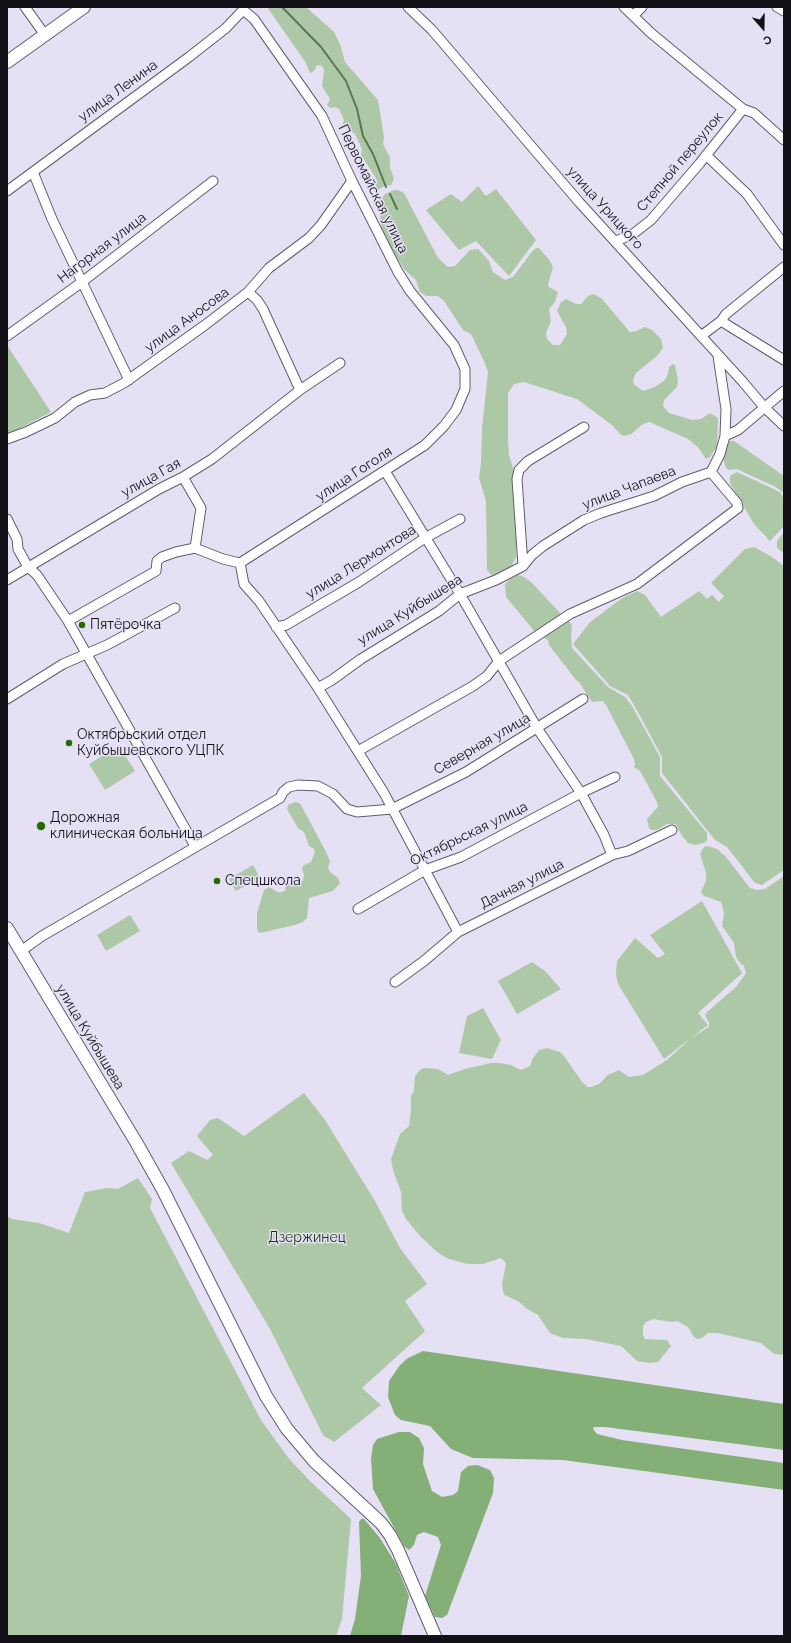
<!DOCTYPE html>
<html>
<head>
<meta charset="utf-8">
<style>
  body { margin:0 }
  #map { position:relative; width:791px; height:1643px; overflow:hidden; background:#e6e0f4; font-family:Raleway,sans-serif }
  canvas { display:block }
  .frame { position:absolute; inset:0; border:8px solid #131117; pointer-events:none }
  .north { position:absolute; left:743px; top:8px; width:40px; height:40px; -webkit-text-stroke:3px #e6e0f4; paint-order:stroke; rotate:160deg; font-size:11px; font-weight:700; line-height:16px; text-align:center; color:#131117 }
  .north::after { content:''; display:block; margin:auto; width:14px; height:18px; background:#131117; clip-path:polygon(50% 0,100% 100%,50% 72%,0 100%) }
</style>
</head>
<body>
<div id="map">
<canvas width="791" height="1643"></canvas>
<div class="frame"></div>
<div class="north">С</div>
</div>
<script>
const ctx = document.querySelector('canvas').getContext('2d');
ctx.lineJoin = 'round';
function paint(path, color) { ctx.fillStyle = color; ctx.fill(path, 'evenodd'); }
const shape = rows => new Path2D(rows.map(r => 'M' + r).join(''));
function trace(path, color, width, dash) { ctx.strokeStyle = color; ctx.lineWidth = width; ctx.lineCap = dash ? 'butt' : 'round'; ctx.setLineDash(dash || []); ctx.stroke(path); }
function label(font, color, halo, rows, align = 'center') {
  ctx.font = font + ' Raleway,sans-serif'; ctx.lineWidth = 3; ctx.setLineDash([]); ctx.textBaseline = 'middle'; ctx.strokeStyle = halo; ctx.fillStyle = color; for (const [text, x, y, turn = 0] of rows) {
    ctx.save(); ctx.translate(x, y); ctx.rotate((+turn || 0) * Math.PI / 180); ctx.textAlign = isNaN(turn) ? turn : align; if (halo) ctx.strokeText(text, 0, 0); ctx.fillText(text, 0, 0); ctx.restore();
  }
}
paint(shape([
  [267,7,306,7,334,32,340,44,345,62,378,100,384,137,383,144,390,158,390,167,394,179,391,185,384,186,378,190,375,188,377,180,361,155,362,149,355,134,346,128,343,124,344,120,339,109,335,107,331,108,327,105,330,99,322,86,324,70,322,66,317,65,314,71,310,73,306,63],
  [478,186,486,196,496,189,536,240,509,276,476,241,459,250,426,210,451,194,462,202],
  [394,190,398,190,404,193,438,258,448,267,455,266,470,250,478,249,489,261,493,272,505,280,513,277,531,253,536,248,539,248,550,261,553,267,548,284,549,287,558,292,555,302,549,309,551,321,546,333,547,339,553,345,560,345,567,334,566,327,557,311,561,302,566,299,576,304,581,304,588,296,594,294,602,299,630,332,636,331,645,327,652,330,661,339,663,348,657,356,636,373,633,380,634,384,643,391,655,387,665,380,668,374,669,367,673,364,675,365,678,381,677,387,664,400,663,406,669,413,692,420,701,419,710,413,718,418,717,446,710,457,706,459,698,447,688,439,654,424,650,422,643,424,631,434,624,436,620,434,612,425,577,399,524,382,514,384,508,393,508,441,509,455,514,471,517,538,516,557,511,567,505,572,492,576,487,570,486,501,479,478,481,463,482,429,488,372,484,361,471,334,463,330,444,301,438,296,426,296,420,292,416,280,404,269,388,243,382,229,378,204,385,194],
  [7,345,51,412,7,435],
  [730,441,734,441,784,476,784,493,774,486,743,472,737,469,729,470,726,468,723,459,724,451,727,443],
  [737,472,780,492,784,499,784,526,770,541,754,524,730,483,730,476],
  [784,532,784,553,777,548,777,541],
  [754,547,772,557,784,566,784,870,762,885,755,883,727,847,715,840,662,773,662,757,639,714,628,695,610,686,573,644,590,622,621,599,637,591,645,595,661,617,699,591,707,599,712,595,719,602,724,596,711,583,745,549],
  [518,575,524,577,531,582,562,615,568,619,572,626,571,637,572,648,608,687,625,697,632,706,660,757,660,776,707,833,707,840,704,843,695,845,688,843,682,836,676,824,667,824,657,830,651,830,649,828,647,819,658,807,657,802,640,771,634,767,635,764,634,759,606,705,603,701,592,702,579,682,576,680,549,645,548,640,536,633,506,597,505,584,512,577],
  [119,746,135,771,105,790,89,764],
  [295,802,299,803,301,805,326,852,330,861,328,868,330,872,338,878,340,883,333,891,309,898,307,918,303,922,295,925,260,933,257,930,257,913,264,890,269,887,278,892,281,892,285,891,286,884,292,880,303,881,304,875,302,868,304,865,311,862,315,852,314,849,309,846,304,832,298,828,287,809,288,805],
  [708,846,717,849,726,857,750,888,757,890,765,889,784,876,784,1355,774,1354,761,1343,718,1333,708,1333,702,1338,698,1339,694,1337,688,1327,677,1321,672,1322,653,1319,646,1322,643,1326,643,1335,645,1339,667,1340,671,1346,658,1362,650,1363,637,1361,621,1346,586,1339,563,1338,550,1333,538,1315,526,1308,518,1301,504,1295,502,1285,506,1263,501,1258,483,1264,467,1264,446,1258,436,1251,421,1237,406,1219,402,1211,401,1192,393,1170,391,1159,400,1134,409,1126,411,1110,411,1096,414,1090,415,1076,421,1069,424,1068,438,1069,448,1075,465,1069,491,1063,500,1063,511,1065,521,1070,530,1066,533,1058,539,1050,547,1048,560,1052,564,1056,582,1082,588,1087,591,1087,599,1084,608,1075,619,1070,629,1077,643,1075,667,1060,691,1038,664,1059,618,984,616,974,617,961,635,938,658,958,665,954,650,935,702,901,742,973,698,1013,708,1025,691,1038,709,1027,709,1023,705,1015,707,1012,736,987,746,973,744,966,740,963,736,957,734,943,722,926,724,913,721,902,704,896,701,892,706,881,706,873,700,854,704,847],
  [253,865,260,878,236,891,229,879],
  [130,915,140,931,106,951,97,935],
  [532,962,545,971,561,989,517,1014,498,981],
  [483,1008,501,1040,492,1059,459,1053,467,1016],
  [304,1093,325,1120,375,1201,400,1248,427,1284,405,1301,425,1331,362,1388,381,1405,334,1442,323,1435,270,1329,171,1163,189,1151,207,1160,213,1155,197,1136,210,1120,218,1118,244,1136],
  [138,1178,152,1199,150,1208,261,1420,290,1460,311,1482,351,1519,342,1619,336,1636,7,1636,7,1216,12,1219,39,1223,69,1233,85,1192,107,1188,118,1189]
]), '#adc8a6');
paint(shape([
  [423,1351,784,1404,784,1450,605,1427,594,1427,593,1429,597,1434,622,1440,784,1463,784,1490,563,1460,473,1458,451,1449,430,1426,401,1420,395,1415,388,1397,389,1381,400,1365,408,1358],
  [399,1432,410,1432,419,1438,424,1448,423,1464,432,1491,442,1497,453,1495,458,1491,461,1472,468,1466,477,1465,490,1470,494,1478,493,1493,447,1615,442,1618,435,1617,425,1596,441,1545,438,1537,424,1532,417,1535,414,1545,409,1550,404,1546,373,1489,371,1459,373,1445,377,1439],
  [361,1519,364,1519,380,1538,396,1564,409,1596,401,1636,350,1636,355,1619,361,1576,359,1522]
]), '#84af77');
trace(shape([
  [282,7,321,47,346,81,357,109,363,136,373,154,386,187],
  [390,194,397,209]
]), '#587650', 2);
const minor = shape([
  [25,7,45,35],
  [408,7,432,30,579,202,743,382,764,407,784,426],
  [624,7,651,33,743,109,754,113,784,140],
  [777,7,784,11],
  [634,15,642,7],
  [706,155,747,194,784,245],
  [33,172,52,219,129,380],
  [7,191,189,57,226,28,243,10],
  [616,241,633,234,651,220,700,163,743,109],
  [248,292,257,300,263,309,300,390],
  [721,321,784,360],
  [7,336,82,282,213,181],
  [701,336,721,321,726,314,784,267],
  [725,436,738,430,784,391],
  [7,439,26,432,55,418,75,402,90,395,105,393,124,383,205,325,248,292,269,268,309,238,321,225,352,181],
  [385,471,460,594,537,728,581,793,604,835,612,855],
  [711,472,720,454,725,436,726,409,718,356],
  [183,477,201,508,195,548],
  [7,519,17,539,18,549,28,567,37,575,68,621,195,846],
  [240,563,425,445,444,426,456,410,465,389,465,369,454,345,410,291,398,272,352,181,322,116,254,19,243,10,243,7],
  [240,563,244,584,259,601,318,688,384,793,458,932],
  [523,566,517,479,519,470,528,461,584,427],
  [7,580,159,489,183,477,212,459,300,390,340,363],
  [68,621,156,571,157,561,162,557,176,552,195,548,223,559,240,563],
  [276,627,286,625,359,582,425,538,460,519],
  [318,688,332,680,361,659,439,611,460,594,496,580,523,566,532,555,543,546,584,520,601,513,654,496,682,482,711,472],
  [7,699,63,664,107,645,175,608],
  [358,751,473,686,487,676,499,661,570,614,637,584,738,508,737,503,711,472],
  [358,909,425,870,461,857,581,793,615,777],
  [21,951,42,936,280,798,283,792,289,787,298,785,318,786,333,794,347,809,357,812,392,809,466,772,583,699],
  [395,982,424,961,458,932,612,855,628,851,672,830]
]);
const major = shape([
  [7,62,84,7],
  [7,928,136,1142,163,1190,266,1396,287,1429,314,1461,381,1523,390,1535,398,1550,435,1636]
]);
trace(minor, '#615c6d', 11);
trace(major, '#615c6d', 14);
trace(minor, '#fff', 9);
trace(major, '#fff', 12);
for (const [x, y, r, color] of [
  [82,625,4,"#266b02"],
  [69,743,4,"#266b02"],
  [41,826,5,"#266b02"],
  [217,881,4,"#266b02"]
]) { const dot = new Path2D(); dot.arc(x, y, r, 0, 2 * Math.PI); ctx.fillStyle = color; ctx.fill(dot); trace(dot, '#e6e0f4', 1.5); }
label('14px', '#131117', '#e6e0f4', [
  ["улица Ленина",118,91,-36],
  ["Степной переулок",680,162,-50],
  ["Первомайская улица",373,189,64],
  ["улица Урицкого",605,208,48],
  ["Нагорная улица",102,248,-37],
  ["улица Аносова",187,320,-36],
  ["улица Гоголя",354,474,-33],
  ["улица Гая",151,478,-29],
  ["улица Чапаева",629,488,-21],
  ["улица Лермонтова",361,562,-32],
  ["улица Куйбышева",410,610,-32],
  ["Северная улица",482,744,-30],
  ["Октябрьская улица",469,834,-26],
  ["Дачная улица",522,884,-27],
  ["улица Куйбышева",90,1037,59]
]);
label('14px', '#131117', '#e6e0f4', [
  ["Пятёрочка",90,625],
  ["Октябрьский отдел",77,735],
  ["Куйбышевского УЦПК",77,751],
  ["Дорожная",50,818],
  ["клиническая больница",50,834],
  ["Спецшкола",225,881]
], 'left');
label('14px', '#17350d', '#e6e0f4', [
  ["Дзержинец",307,1238]
]);
</script>
</body>
</html>
